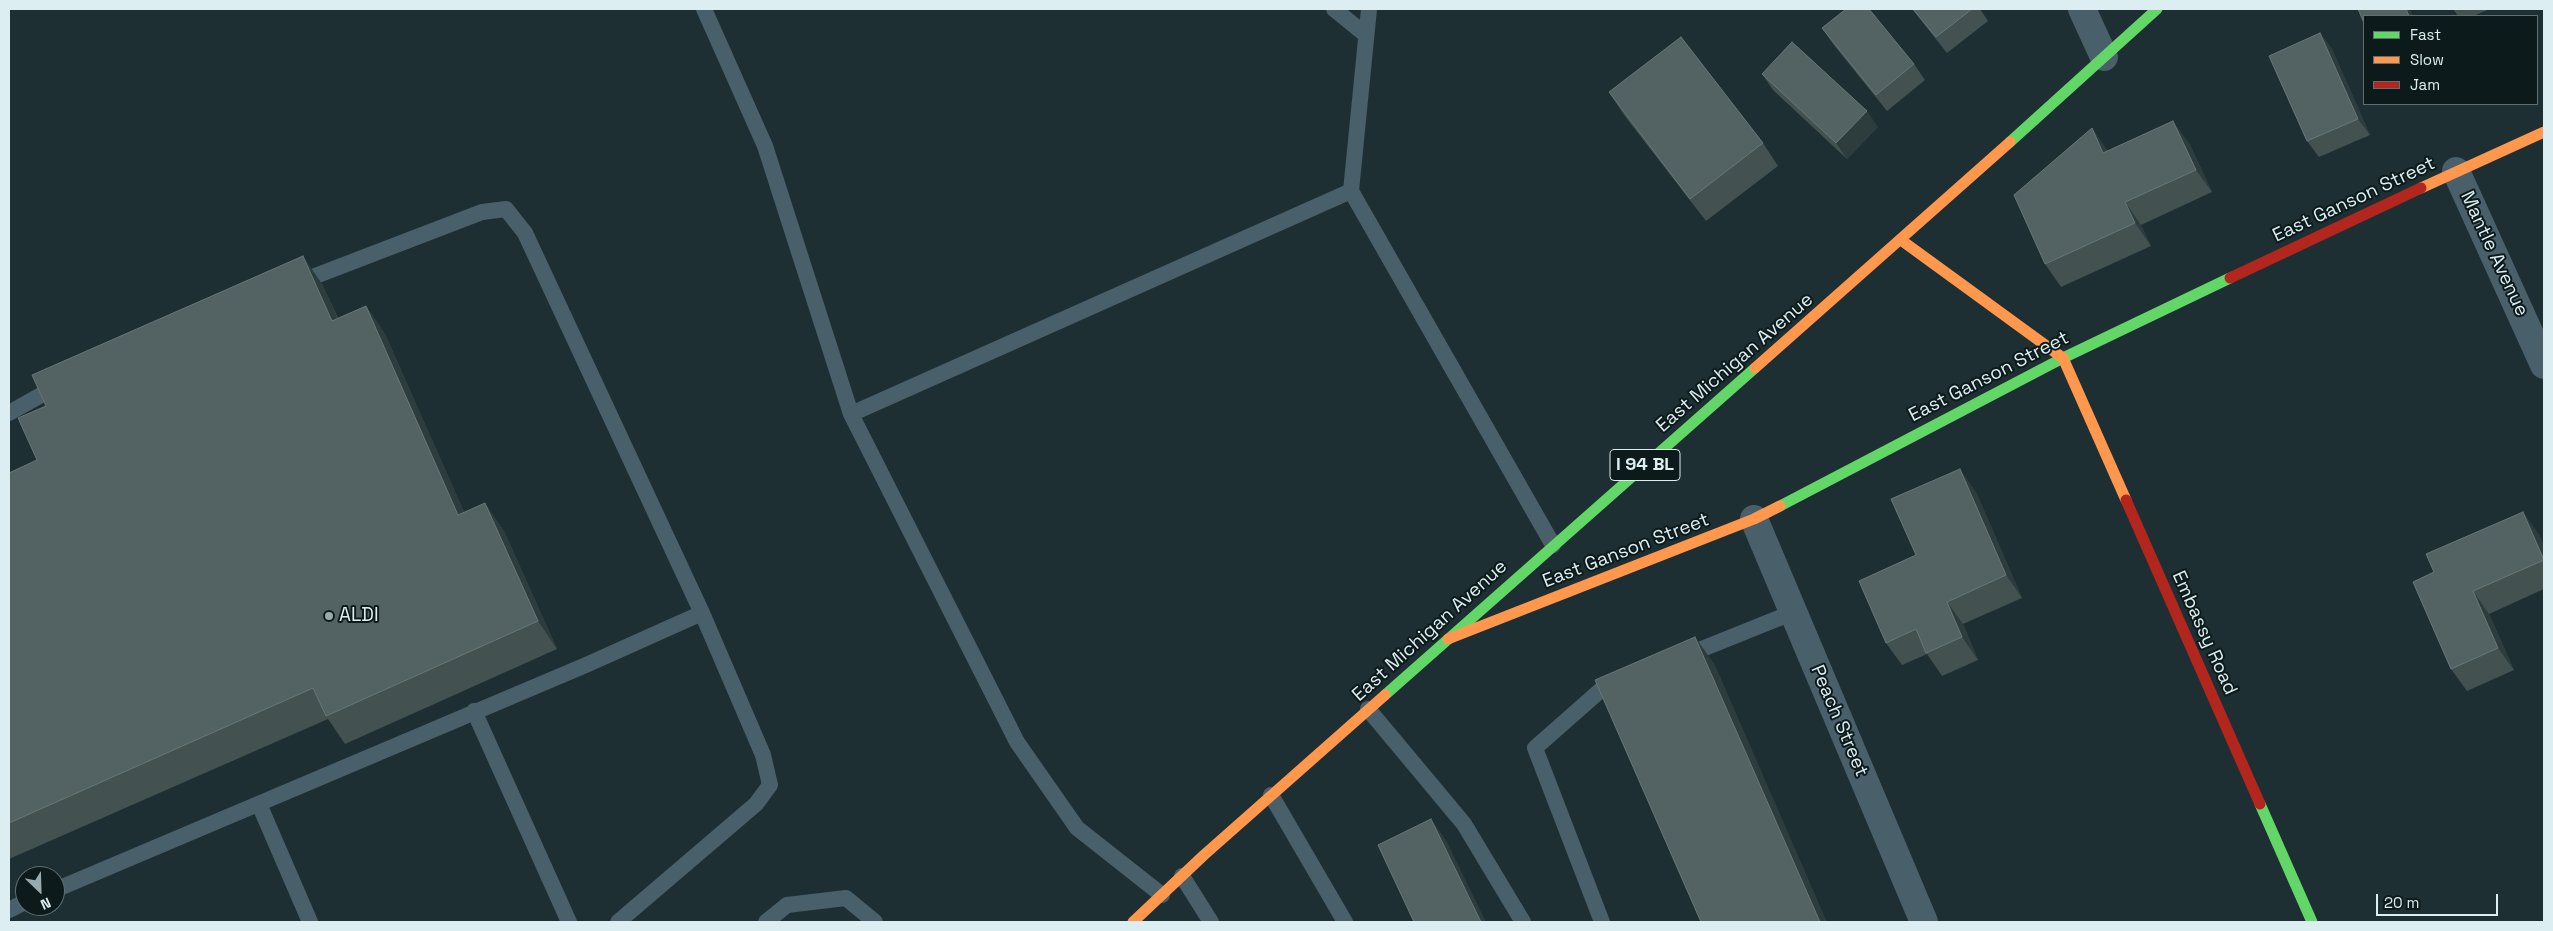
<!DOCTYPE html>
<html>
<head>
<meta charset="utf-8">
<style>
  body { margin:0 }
  #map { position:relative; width:2553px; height:931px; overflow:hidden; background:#1d2f32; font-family:"Space Grotesk",sans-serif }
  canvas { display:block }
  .frame { position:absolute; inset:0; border:10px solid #dceef1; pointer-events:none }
  .legend { position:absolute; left:2363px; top:15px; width:175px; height:90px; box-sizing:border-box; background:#0d1a1c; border:1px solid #606f71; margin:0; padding:6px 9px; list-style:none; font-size:15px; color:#dceef1 }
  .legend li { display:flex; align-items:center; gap:10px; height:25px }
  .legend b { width:25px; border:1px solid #606f71 }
  .north { position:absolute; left:15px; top:866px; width:50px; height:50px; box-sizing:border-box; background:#0d1a1c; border:1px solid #606f71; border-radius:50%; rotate:156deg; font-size:14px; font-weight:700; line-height:20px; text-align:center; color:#dceef1 }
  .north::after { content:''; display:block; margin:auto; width:18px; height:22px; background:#99abae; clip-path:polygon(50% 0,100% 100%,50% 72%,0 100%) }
  .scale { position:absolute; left:2376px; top:894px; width:122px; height:22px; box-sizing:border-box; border:2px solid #dceef1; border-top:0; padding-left:6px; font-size:15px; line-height:18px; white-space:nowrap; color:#dceef1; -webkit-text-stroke:4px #0d1a1c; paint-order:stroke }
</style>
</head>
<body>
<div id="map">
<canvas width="2553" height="931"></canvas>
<div class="frame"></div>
<ul class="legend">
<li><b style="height:6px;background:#63d668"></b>Fast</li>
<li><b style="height:6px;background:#ff974d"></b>Slow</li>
<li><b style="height:6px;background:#b3261e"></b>Jam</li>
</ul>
<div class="north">N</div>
<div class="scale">20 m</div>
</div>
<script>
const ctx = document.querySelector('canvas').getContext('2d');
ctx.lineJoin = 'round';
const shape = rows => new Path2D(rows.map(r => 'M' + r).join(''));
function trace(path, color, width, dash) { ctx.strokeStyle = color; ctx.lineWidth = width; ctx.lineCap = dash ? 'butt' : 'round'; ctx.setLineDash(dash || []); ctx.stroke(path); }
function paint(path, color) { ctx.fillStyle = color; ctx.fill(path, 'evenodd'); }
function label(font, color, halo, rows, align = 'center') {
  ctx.font = font + ' "Space Grotesk",sans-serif'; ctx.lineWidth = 4; ctx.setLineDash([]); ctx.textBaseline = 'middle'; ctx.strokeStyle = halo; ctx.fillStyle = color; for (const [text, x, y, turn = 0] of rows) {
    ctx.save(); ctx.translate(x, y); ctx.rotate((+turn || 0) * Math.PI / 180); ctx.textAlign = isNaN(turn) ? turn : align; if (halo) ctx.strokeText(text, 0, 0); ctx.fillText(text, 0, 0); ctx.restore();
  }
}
trace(shape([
  [704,9,765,146,851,414],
  [1334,9,1366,35],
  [1351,191,1369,9],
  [297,283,482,212,506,209,525,233,702,613,763,755,770,785,756,804,618,922],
  [9,413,59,385],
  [1682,657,1794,612],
  [1368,709,1464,824,1523,922],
  [474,711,569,922],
  [1271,795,1345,922],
  [259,804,310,922],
  [1182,876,1211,922],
  [55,890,586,665,702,613],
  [1162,895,1077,828,1017,742,851,414,1351,191,1553,545],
  [9,910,25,902],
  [766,922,787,905,846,898,875,922],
  [1602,922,1535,748,1603,688,1620,681]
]), '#495f69', 16);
trace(shape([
  [2082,9,2104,57],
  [2456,171,2544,365],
  [1754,519,1924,922]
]), '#495f69', 28);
trace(shape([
  [2010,142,2157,9],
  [1780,506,2063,358,2230,278],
  [1385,695,1755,368],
  [2260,804,2312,922]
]), '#63d668', 11);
trace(shape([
  [2421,188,2544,132],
  [1901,240,2063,358,2126,500],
  [1755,368,2010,142],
  [1448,639,1754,519,1780,506],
  [1133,922,1204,855,1385,695]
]), '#ff974d', 11);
trace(shape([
  [2230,278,2421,188],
  [2126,500,2260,804]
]), '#b3261e', 11);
paint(shape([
  [1912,9,1980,9,1988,21,1947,53],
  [2453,9,2490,9,2473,16,2458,16],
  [1822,28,1914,64,1925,80,1887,111,1833,44],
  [2320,33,2332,49,2370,135,2319,157,2307,141],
  [1762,74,1878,127,1847,159,1773,90],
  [1609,92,1763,143,1778,166,1706,221,1624,115],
  [2189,143,2212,192,2141,225,2151,246,2061,287,2045,264,2108,151],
  [322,284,338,318,366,306,385,334,464,512,504,531,557,649,345,744,328,719,9,859,9,473,37,460],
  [1976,492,2022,598,1963,624,1978,660,1942,676,1927,654,1902,665,1886,643],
  [2539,534,2544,547,2544,589,2489,614,2514,670,2467,691,2451,669,2413,582]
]), '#435151');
paint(shape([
  [2406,9,2410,9,2413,16,2409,16],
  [2320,33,2332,49,2370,135,2358,119],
  [1867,111,1878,127,1847,159,1836,143],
  [2173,121,2189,143,2212,192,2196,170],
  [2092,128,2108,151,2103,153],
  [2125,202,2141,225,2151,246,2135,223],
  [303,256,322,284,351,349,332,321],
  [366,306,385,334,478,543,458,515],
  [1960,469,1976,492,2022,598,2006,575],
  [485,503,504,531,557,649,538,621],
  [2523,512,2539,534,2544,547,2544,560],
  [2473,591,2489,614,2514,670,2498,648],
  [1947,602,1963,624,1978,660,1962,637],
  [1695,637,1715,665,1827,922,1820,922],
  [1431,819,1447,842,1486,922,1481,922]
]), '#2d3c3d');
const building = shape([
  [1846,9,1869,9,1914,64,1876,95,1822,28,1846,9],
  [1913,9,1972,9,1936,37,1913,9],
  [2358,9,2406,9,2409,16,2364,16,2364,23,2358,9],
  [2320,33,2358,119,2307,141,2269,56,2320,33],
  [1681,37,1763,143,1690,199,1609,92,1681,37],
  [1792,42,1867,111,1836,143,1762,74,1792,42],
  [2173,121,2196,170,2125,202,2135,223,2045,264,2014,195,2092,128,2103,153,2173,121],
  [303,256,332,321,366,306,458,515,485,503,538,621,326,716,313,688,9,823,9,473,37,460,18,418,46,406,32,375,303,256],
  [1960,469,2006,575,1947,602,1962,637,1926,653,1916,629,1886,643,1859,581,1916,555,1891,499,1960,469],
  [2523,512,2544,560,2473,591,2498,648,2451,669,2413,582,2434,572,2426,554,2523,512],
  [1695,637,1820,922,1701,922,1595,680,1695,637],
  [1431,819,1481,922,1414,922,1378,845,1431,819]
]);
paint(building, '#536262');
trace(building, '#687879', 1);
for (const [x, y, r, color] of [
  [329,616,5,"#99abae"]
]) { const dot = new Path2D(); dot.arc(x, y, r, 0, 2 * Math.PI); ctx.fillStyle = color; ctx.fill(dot); trace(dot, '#0d1a1c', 2); }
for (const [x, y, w] of [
  [1645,465,70]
]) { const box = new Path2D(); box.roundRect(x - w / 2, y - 15.5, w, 31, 4); ctx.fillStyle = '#0d1a1c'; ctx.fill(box); trace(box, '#dceef1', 1); }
label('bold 18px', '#dceef1', null, [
  ["I 94 BL",1645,465]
]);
label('19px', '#dceef1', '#0d1a1c', [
  ["East Ganson Street",2354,200,-25],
  ["Mantle Avenue",2494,254,65],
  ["East Michigan Avenue",1735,363,-41],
  ["East Ganson Street",1989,377,-27],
  ["East Ganson Street",1626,551,-21],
  ["East Michigan Avenue",1430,631,-42],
  ["Embassy Road",2204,633,66],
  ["Peach Street",1839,721,67]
]);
label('19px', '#dceef1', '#0d1a1c', [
  ["ALDI",339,616]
], 'left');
</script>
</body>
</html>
